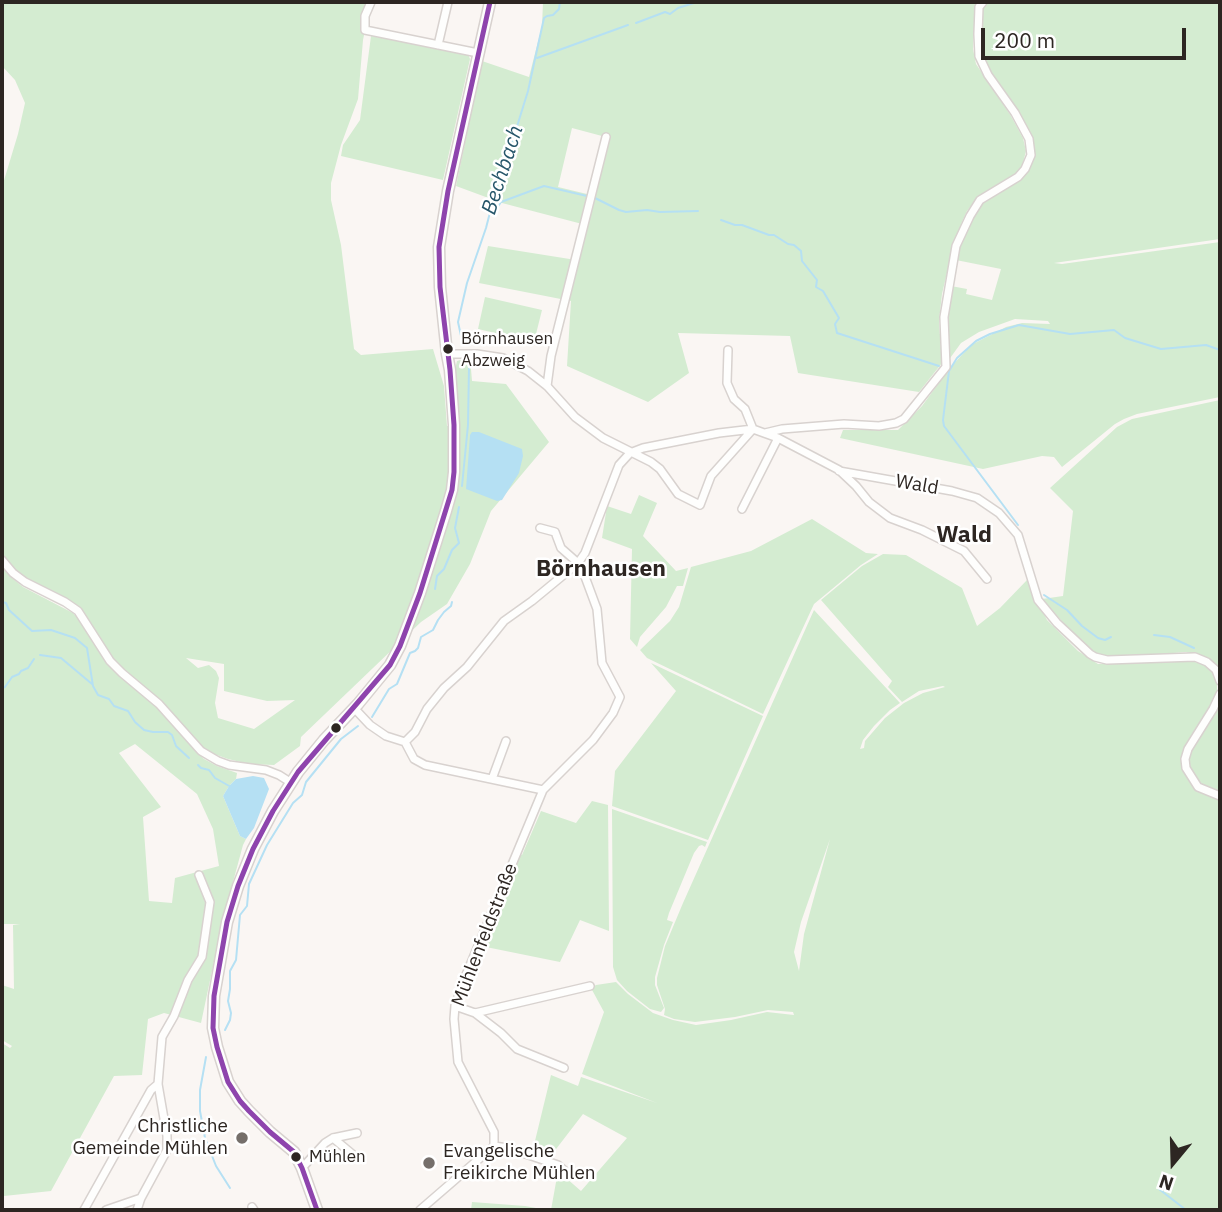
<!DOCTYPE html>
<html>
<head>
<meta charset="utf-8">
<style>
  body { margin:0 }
  #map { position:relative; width:1222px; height:1212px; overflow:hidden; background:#faf6f3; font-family:"IBM Plex Sans",sans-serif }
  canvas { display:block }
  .frame { position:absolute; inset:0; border:4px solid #2d2622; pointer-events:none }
  .north { position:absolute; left:1138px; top:1128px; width:70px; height:70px; -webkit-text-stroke:5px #fff; paint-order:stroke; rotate:199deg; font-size:19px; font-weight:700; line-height:28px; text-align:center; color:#2d2622 }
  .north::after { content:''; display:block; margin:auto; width:24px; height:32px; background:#2d2622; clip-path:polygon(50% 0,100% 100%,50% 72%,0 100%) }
  .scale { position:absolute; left:981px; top:28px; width:205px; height:32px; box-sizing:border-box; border:4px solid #2d2622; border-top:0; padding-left:9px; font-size:21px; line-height:24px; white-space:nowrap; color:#2d2622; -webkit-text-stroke:5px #fff; paint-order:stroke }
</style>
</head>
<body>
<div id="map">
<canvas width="1222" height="1212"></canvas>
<div class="frame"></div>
<div class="north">N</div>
<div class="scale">200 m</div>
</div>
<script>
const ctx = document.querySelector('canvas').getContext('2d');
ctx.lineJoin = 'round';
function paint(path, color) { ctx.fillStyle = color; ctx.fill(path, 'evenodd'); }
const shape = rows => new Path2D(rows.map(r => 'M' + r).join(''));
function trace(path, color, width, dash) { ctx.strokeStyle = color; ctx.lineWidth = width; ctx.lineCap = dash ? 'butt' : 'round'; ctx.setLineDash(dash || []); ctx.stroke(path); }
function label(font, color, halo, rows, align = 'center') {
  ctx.font = font + ' "IBM Plex Sans",sans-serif'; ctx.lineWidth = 5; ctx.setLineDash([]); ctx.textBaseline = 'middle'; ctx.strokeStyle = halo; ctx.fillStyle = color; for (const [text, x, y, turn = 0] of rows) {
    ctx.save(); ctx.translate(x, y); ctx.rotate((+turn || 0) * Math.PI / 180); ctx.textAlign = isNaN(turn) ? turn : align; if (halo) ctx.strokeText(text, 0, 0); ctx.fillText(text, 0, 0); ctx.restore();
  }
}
paint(shape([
  [2,2,371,2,363,40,358,99,341,145,331,183,331,200,341,245,354,349,361,355,433,349,444,386,447,426,458,426,454,374,457,361,470,357,472,381,506,384,549,442,491,511,470,564,447,604,421,622,301,737,300,746,274,765,249,764,228,759,214,754,201,746,165,705,115,661,104,647,83,612,76,606,21,577,2,557,2,187,18,134,25,103,15,80,2,66],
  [186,658,224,664,224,691,267,701,295,700,254,729,218,718,215,703,219,678,216,671,209,665,198,668],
  [543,2,980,2,975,11,974,29,973,49,976,64,1011,116,1023,138,1026,151,1023,163,1018,173,977,198,967,211,962,222,954,243,942,294,939,321,942,363,919,392,798,373,790,336,678,333,689,373,648,402,567,366,571,301,479,283,488,246,576,260,586,225,502,203,456,186,482,61,529,77,542,26],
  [572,128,602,136,587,194,558,187],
  [985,2,1220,2,1220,239,1054,263,1062,264,1220,242,1220,279,1218,282,1220,284,1220,397,1137,414,1124,419,1115,424,1062,467,1054,457,1042,456,983,469,840,438,843,430,898,430,922,406,949,369,971,345,1006,327,1022,323,1050,324,1048,321,1015,319,979,332,961,343,948,361,948,335,946,317,951,286,967,289,966,294,992,300,1001,269,956,260,958,246,971,217,982,202,1027,170,1032,139,989,73,981,55,981,8],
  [371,36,468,54,470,59,443,180,341,156,343,145,360,120],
  [485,297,542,310,534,342,478,329],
  [1220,400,1220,672,1209,659,1196,654,1186,652,1136,656,1114,656,1099,655,1088,650,1042,599,1063,596,1073,511,1050,488,1117,427,1132,419],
  [639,495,657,503,643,536,676,571,688,568,683,586,677,586,666,607,640,637,637,647,630,639,632,549,602,538,607,506,631,514],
  [812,519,866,553,878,554,861,565,814,604,763,714,647,658,640,650,670,621,679,607,691,567,751,551],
  [883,554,906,555,962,588,977,626,1000,608,1027,580,1047,620,1078,651,1098,664,1188,660,1205,665,1215,674,1217,683,1217,695,1199,725,1205,729,1220,704,1220,1210,551,1210,558,1171,581,1191,627,1138,583,1114,553,1153,534,1145,551,1075,578,1086,581,1077,657,1103,582,1074,604,1012,591,988,596,985,616,982,628,994,653,1013,673,1020,696,1025,731,1020,767,1012,794,1015,793,1012,768,1010,735,1017,695,1022,674,1019,664,1015,665,1009,657,985,657,978,665,946,683,903,814,610,900,703,890,710,874,726,863,740,860,749,864,748,865,741,885,718,904,703,923,693,945,687,943,686,919,691,902,702,888,687,892,681,821,600,862,566],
  [830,839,804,934,799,971,794,952,801,922],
  [2,566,12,578,23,587,73,613,82,623,107,661,150,700,174,725,192,747,204,759,217,766,237,773,236,779,229,786,223,796,240,836,246,839,243,845,223,919,201,1023,164,1013,148,1019,142,1075,114,1076,51,1191,4,1196,2,1192,2,1043,10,1048,12,1046,2,1040,2,985,14,989,13,925,20,924,2,924],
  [135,744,197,794,213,829,219,866,175,878,172,903,149,901,143,817,161,807,119,753],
  [651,663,763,716,708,840,612,806,615,771,676,691],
  [592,801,608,805,609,931,580,920,560,962,481,946,519,854,522,855,541,811,576,823],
  [612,809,707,842,705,847,702,845,699,846,694,853,669,913,667,920,673,922,664,945,655,977,655,985,664,1008,661,1012,650,1009,627,991,617,980,613,967],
  [472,1202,525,1206,547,1210,471,1210]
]), '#d4ecd1');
paint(shape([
  [472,432,479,432,522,449,523,456,519,473,502,500,497,501,466,489,470,435],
  [253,776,264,778,269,789,254,828,246,839,240,836,223,796,229,786,236,779]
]), '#b5e0f3');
trace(shape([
  [636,23,665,12,670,14,678,8,697,2],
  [537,58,628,25],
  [595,198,619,210,626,212,647,210,660,212,698,211],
  [490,213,494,212,501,202,544,186,587,196],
  [721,220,735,225,742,225,769,235,774,235,788,244,794,245,801,251,802,261,817,280,816,287,823,291,839,318,835,324,837,333,939,366],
  [463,345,458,322,467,283,486,228,497,185,501,178,528,91,544,18,547,16,553,15,559,9,560,2],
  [462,486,468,425,469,367],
  [1018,525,944,426,943,420,949,371,957,358,976,341,990,334,1019,325,1070,334,1114,330,1125,338,1161,349,1206,345,1220,350],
  [435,589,437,576,444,569,452,550,459,543,455,528,459,507],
  [1044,595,1067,610,1082,626,1098,638,1105,640,1111,637],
  [2,602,6,603,9,610,32,631,51,630,75,638,87,648,93,686,98,695,109,699,114,706,128,711,135,722,144,730,153,732,168,732,172,735,176,746,189,758],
  [1154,635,1170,637,1194,648],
  [40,655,61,658,92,684],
  [2,688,5,687,12,677,19,674,21,671,28,668,34,659],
  [372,717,389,689,397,684,410,653,415,651,418,648,421,637,433,630,438,620,444,612,451,606,452,602],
  [198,765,201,768,209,770,215,778,231,787],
  [225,1030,230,1020,231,1013,228,1001,230,989,230,971,236,960,240,915,247,906,249,884,267,845,293,803,302,795,306,782,341,739,358,726],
  [206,1057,200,1090,200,1111,205,1138,216,1166,230,1188],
  [1159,1189,1186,1210]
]), '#b5e0f3', 2);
const minor = shape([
  [371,2,365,16,365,30,478,53],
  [438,45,448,2],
  [447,354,477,354,503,358,528,371,547,386,575,417,603,438,651,462,660,469,678,494,700,505,711,476,753,429,745,409,734,399,727,383,728,350],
  [547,386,551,356,606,137],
  [765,433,782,429,844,424,879,426,896,423,904,419,946,367,944,317,956,246,970,216,980,200,1018,177,1025,169,1031,155,1029,139,1015,113,988,75,979,56,978,34,979,7,983,2],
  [839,471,952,491,977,498,999,513,1018,535,1038,600,1057,623,1090,654,1095,657,1107,660,1195,657,1207,662,1216,670,1220,681],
  [742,509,778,438],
  [2,560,13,573,25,582,65,602,78,611,110,661,122,673,159,704,201,751,218,761,229,765,266,770,279,775,290,782],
  [1220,694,1213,709,1188,749,1185,759,1186,768,1198,787,1220,796],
  [354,708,370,725,386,736,405,742,415,732,427,709,444,688,467,667,504,621,532,601,578,563,585,553,619,465,630,453,643,448,719,433,753,429,764,433,778,438,839,470,856,486,869,502,890,518,922,530,964,551,987,579],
  [405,742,414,759,425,765,543,790],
  [492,779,506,741],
  [455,1006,475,1013,590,986],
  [475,1013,501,1033,517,1049,564,1068],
  [333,1138,357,1158],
  [494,1146,508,1148,558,1165,571,1176],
  [302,1168,325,1143,333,1138,357,1133],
  [252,1207,254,1210],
  [84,1210,151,1090,158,1084],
  [106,1210,141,1198],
  [137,1210,141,1198,167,1150,167,1136,158,1084,162,1037,174,1016,188,980,202,957,210,902,199,875],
  [420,1210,494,1146,494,1132,458,1062,454,1019,455,1006,466,975,543,790,593,740,613,713,620,697,602,663,597,609,584,574,578,563,561,548,555,532,540,528]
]);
const secondary = shape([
  [317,1210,302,1168,294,1152,270,1132,249,1111,240,1101,228,1082,217,1047,213,1028,214,996,227,922,238,886,253,849,273,811,298,772,324,740,358,704,390,665,400,646,420,593,446,511,452,490,454,472,454,425,450,370,447,354,440,287,439,247,448,191,490,2]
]);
trace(minor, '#d8d2cf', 10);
trace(secondary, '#d8d2cf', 13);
trace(minor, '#fefefd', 7);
trace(secondary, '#fefefd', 10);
trace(shape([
  [317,1210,302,1168,294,1152,270,1132,249,1111,240,1101,228,1082,217,1047,213,1028,214,996,227,922,238,886,253,849,273,811,298,772,390,665,400,646,420,593,452,490,454,472,454,425,450,370,440,287,439,247,448,191,490,2]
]), '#8e44ad', 5);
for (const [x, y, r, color] of [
  [448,349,6,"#2d2622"],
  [336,728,6,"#2d2622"],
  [242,1138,7,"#756f6b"],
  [296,1157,6,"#2d2622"],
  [429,1163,7,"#756f6b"]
]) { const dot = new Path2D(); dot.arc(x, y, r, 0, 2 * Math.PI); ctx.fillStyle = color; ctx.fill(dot); trace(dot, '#fff', 2.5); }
label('17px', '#2d2622', '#fff', [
  ["Börnhausen",461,339],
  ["Abzweig",461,361],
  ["Mühlen",309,1157]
], 'left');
label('19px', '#2d2622', '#fff', [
  ["Wald",917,485,10],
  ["Mühlenfeldstraße",485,935,-69]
]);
label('19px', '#2d2622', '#fff', [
  ["Christliche",228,1127],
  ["Gemeinde Mühlen",228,1149],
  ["Evangelische",443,1152,"left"],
  ["Freikirche Mühlen",443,1174,"left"]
], 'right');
label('italic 21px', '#26566a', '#fff', [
  ["Bechbach",503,170,-72]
]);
label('bold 23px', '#2d2622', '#fff', [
  ["Wald",964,535],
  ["Börnhausen",601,569]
]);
</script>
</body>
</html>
